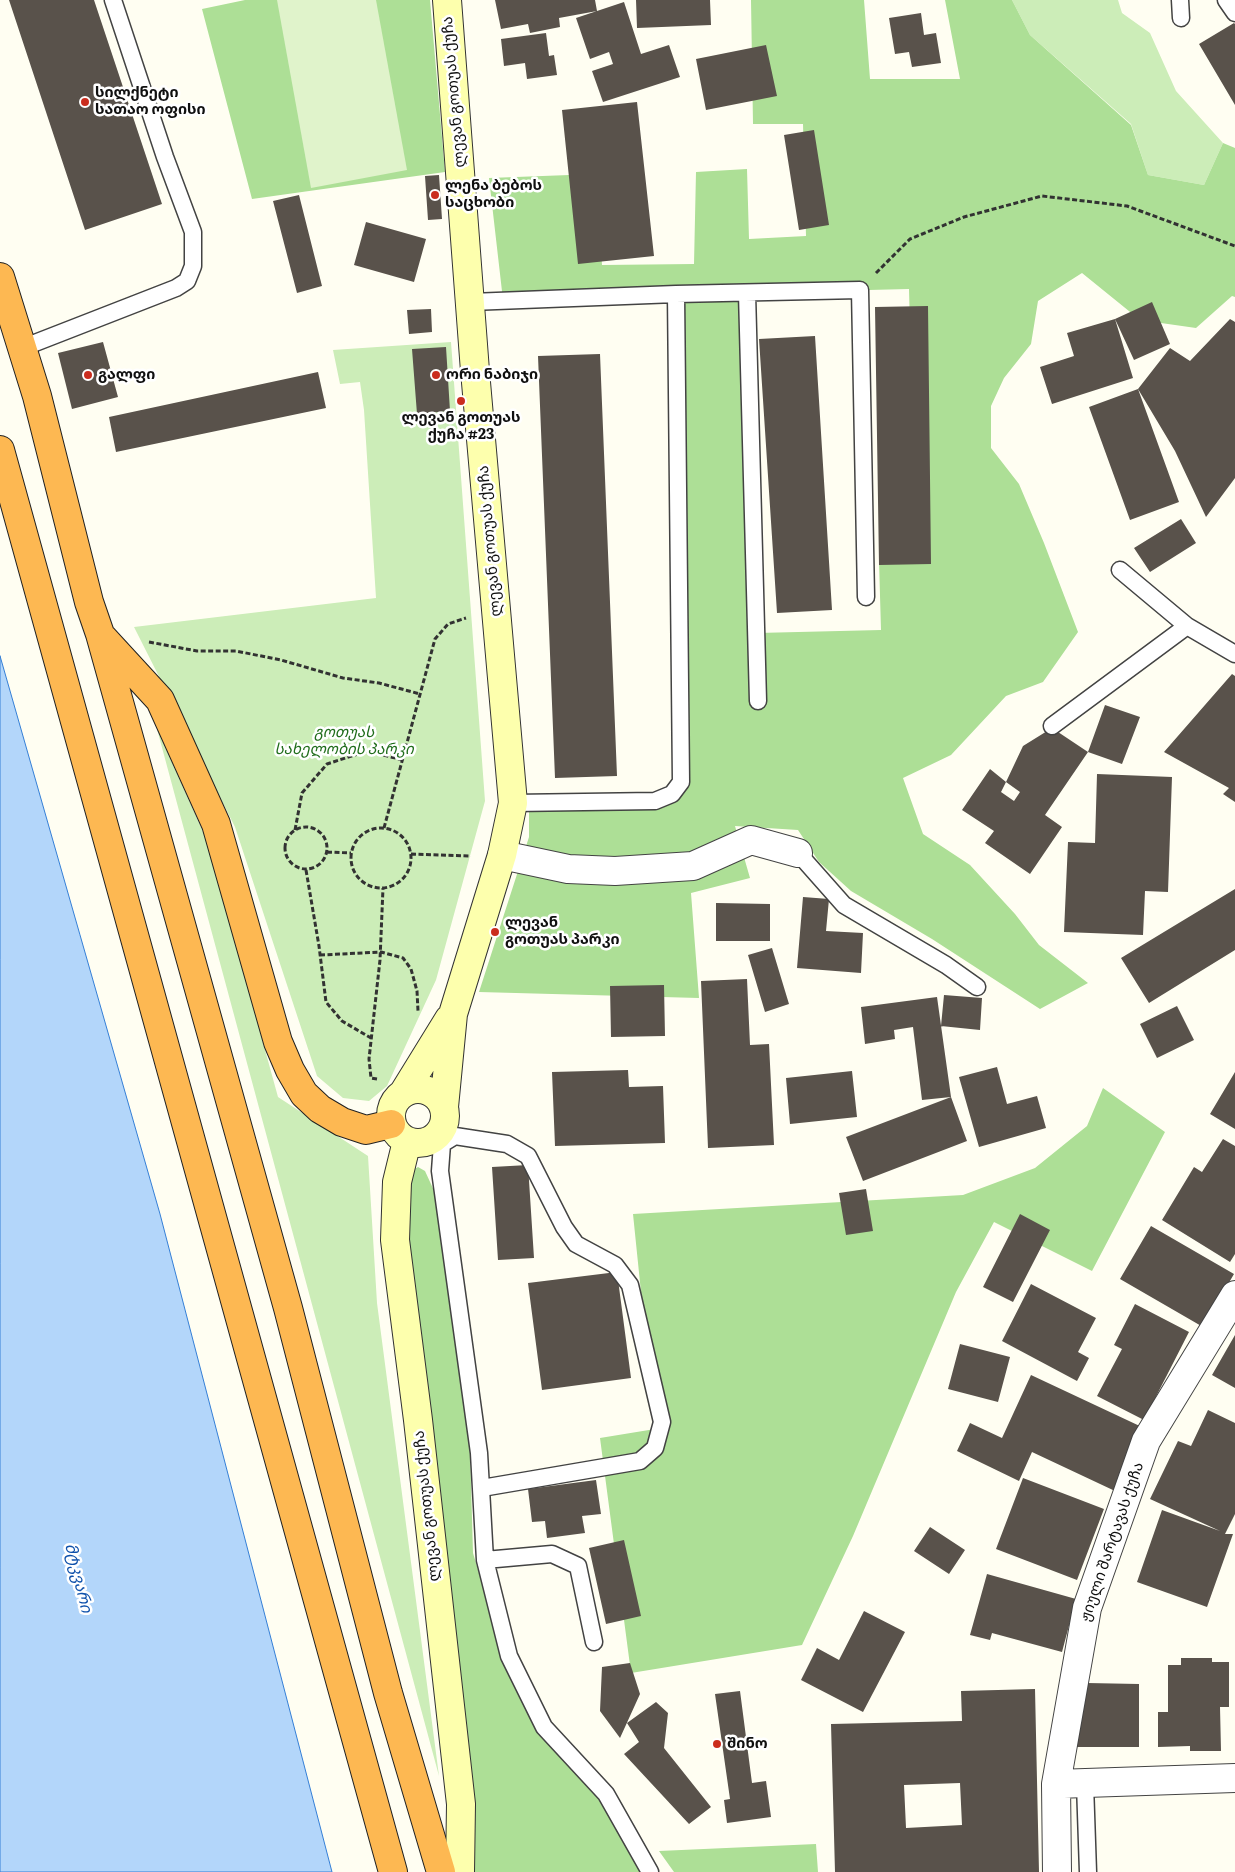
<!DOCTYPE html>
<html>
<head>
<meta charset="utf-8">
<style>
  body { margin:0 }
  canvas { display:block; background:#fffef2 }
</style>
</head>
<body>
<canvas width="1235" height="1872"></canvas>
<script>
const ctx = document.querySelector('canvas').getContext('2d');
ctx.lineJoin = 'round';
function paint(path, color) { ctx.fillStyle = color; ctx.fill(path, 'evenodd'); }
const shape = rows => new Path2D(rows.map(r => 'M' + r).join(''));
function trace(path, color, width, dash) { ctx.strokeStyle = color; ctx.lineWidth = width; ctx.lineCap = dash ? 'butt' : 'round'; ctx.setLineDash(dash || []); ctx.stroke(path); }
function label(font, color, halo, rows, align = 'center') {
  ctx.font = font + ' Literata,"Noto Sans Georgian",serif'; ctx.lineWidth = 5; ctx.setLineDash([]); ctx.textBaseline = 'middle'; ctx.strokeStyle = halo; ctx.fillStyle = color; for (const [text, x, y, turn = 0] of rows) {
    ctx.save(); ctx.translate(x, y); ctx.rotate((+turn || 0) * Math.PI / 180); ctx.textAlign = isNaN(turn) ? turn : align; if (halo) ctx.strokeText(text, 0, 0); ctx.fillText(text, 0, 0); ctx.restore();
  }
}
paint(shape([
  [1012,0,1118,0,1122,13,1150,33,1176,91,1223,143,1204,185,1148,175,1131,124,1030,35],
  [451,342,485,801,436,980,387,1086,369,1101,343,1098,317,1076,235,827,134,627,376,598,364,410,360,382,340,384,333,350],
  [157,729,208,843,278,1097,368,1156,377,1303,439,1776]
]), '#ccedb8');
paint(shape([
  [245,0,430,0,445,172,252,199,202,9],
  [751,0,864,0,870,79,960,79,945,0,1012,0,1030,35,1131,125,1148,175,1204,185,1223,143,1235,148,1235,297,1232,296,1196,328,1140,320,1082,273,1038,301,1031,344,1004,378,991,406,991,448,1019,484,1044,543,1078,632,1043,682,1006,696,951,755,903,778,923,834,970,865,1015,914,1039,945,1088,983,1040,1009,932,939,851,891,819,862,798,830,735,826,750,878,691,893,699,998,479,992,529,837,529,803,655,801,681,782,676,294,503,300,489,178,596,174,602,265,694,264,696,172,747,169,749,239,806,236,803,124,753,124],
  [909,289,916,560,879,561,881,630,757,633,747,293],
  [1103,1088,1165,1132,1092,1271,994,1222,956,1292,853,1536,802,1645,631,1673,600,1438,655,1429,633,1214,963,1195,1035,1168,1087,1126],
  [418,1167,425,1171,436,1195,470,1449,473,1553,504,1657,599,1795,643,1872,468,1872,403,1240,407,1173],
  [816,1844,818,1872,674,1872,659,1851]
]), '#addf96');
paint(shape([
  [277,0,376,0,407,170,311,188]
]), '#e0f3cb');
const water = shape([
  [0,656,160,1214,332,1872,0,1872,0,656]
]);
paint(water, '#b3d6fa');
trace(water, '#357fd6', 1);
paint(shape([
  [9,0,94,0,162,204,85,230],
  [495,0,595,0,597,11,559,18,560,27,530,33,528,24,501,29],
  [636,0,710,0,711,25,637,28],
  [624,2,641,54,669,45,680,77,603,102,592,71,613,64,609,52,590,59,576,18],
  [921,13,924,35,936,33,941,63,912,67,909,52,895,54,889,18],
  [1234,23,1235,24,1235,105,1199,44],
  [546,33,549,56,554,55,557,75,527,79,525,63,504,66,501,39],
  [766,45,777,96,706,110,696,59],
  [637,102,654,256,578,264,562,110],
  [814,130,829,225,799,230,784,135],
  [439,175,442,219,428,220,425,176],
  [299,195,322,286,297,293,273,201],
  [366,222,426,239,414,282,354,265],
  [1152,302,1170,344,1134,360,1115,319],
  [928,306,931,564,879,565,875,307],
  [431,309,432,332,409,334,407,310],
  [1115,319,1133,378,1052,404,1040,367,1074,356,1067,333],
  [1230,319,1235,322,1235,478,1206,517,1175,451,1138,389,1170,348,1190,361],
  [815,336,832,610,777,613,759,339],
  [103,342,118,397,72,409,58,353],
  [446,347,450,411,417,414,412,349],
  [600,354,617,776,555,778,538,356],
  [318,372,326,408,116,452,109,417],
  [1138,389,1179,502,1130,520,1089,407],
  [1181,519,1196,543,1150,572,1134,548],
  [1232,674,1235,676,1235,802,1223,794,1229,788,1164,752],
  [1105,705,1140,717,1122,764,1088,752],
  [1052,728,1088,752,1045,815,1062,827,1030,874,985,843,994,831,962,810,990,769,1006,782,1023,746],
  [1006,782,1020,792,1014,801,1001,792],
  [1097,774,1172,777,1168,892,1145,891,1143,935,1064,932,1068,842,1095,843],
  [1235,889,1235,950,1149,1003,1121,958],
  [803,897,829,899,826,931,863,933,861,973,797,968],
  [716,903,770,904,770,941,716,941],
  [772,948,789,1004,765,1012,748,955],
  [747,979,750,1045,769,1044,774,1145,708,1148,701,981],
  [664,985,665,1036,611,1037,610,986],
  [944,995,982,998,980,1030,941,1026],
  [937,997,951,1097,922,1100,913,1027,894,1030,895,1039,865,1044,861,1007],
  [1177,1006,1194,1040,1157,1058,1140,1024],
  [997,1067,1007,1104,1037,1096,1046,1128,979,1147,959,1077],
  [628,1070,629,1087,663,1086,665,1143,555,1146,552,1072],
  [852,1071,857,1117,790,1124,786,1078],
  [1235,1072,1235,1129,1210,1114],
  [951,1097,967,1141,863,1181,846,1137],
  [1223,1139,1235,1146,1235,1254,1230,1262,1162,1220,1194,1167,1202,1172],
  [528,1165,534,1258,498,1260,492,1167],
  [866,1189,873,1231,846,1235,839,1193],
  [1020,1214,1050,1230,1013,1302,983,1287],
  [1151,1226,1234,1274,1203,1327,1120,1279],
  [617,1272,631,1378,542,1390,528,1283],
  [1031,1284,1096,1318,1078,1352,1089,1358,1077,1381,1002,1341],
  [1135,1304,1189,1332,1144,1420,1097,1396,1122,1349,1114,1345],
  [1235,1335,1235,1388,1212,1375],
  [960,1344,1010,1357,998,1402,948,1389],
  [1031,1375,1144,1428,1115,1491,1032,1452,1019,1481,957,1451,970,1423,1002,1438],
  [1208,1410,1235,1423,1235,1514,1225,1534,1233,1534,1207,1607,1137,1582,1162,1510,1220,1531,1150,1499,1178,1441,1191,1446],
  [1023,1478,1104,1509,1077,1580,996,1549],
  [596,1480,601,1514,582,1516,585,1533,547,1538,545,1521,532,1522,528,1489],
  [930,1527,965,1550,949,1574,914,1551],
  [624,1540,641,1616,606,1624,589,1548],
  [987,1574,1076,1599,1062,1652,992,1633,990,1640,970,1635],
  [864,1611,905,1632,863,1712,801,1680,817,1648,839,1660],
  [1181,1658,1212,1658,1212,1662,1229,1662,1229,1707,1220,1707,1221,1751,1190,1751,1190,1746,1158,1747,1158,1712,1168,1712,1168,1665,1181,1665],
  [630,1663,640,1694,620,1738,600,1711,602,1667],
  [1087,1683,1139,1684,1139,1747,1076,1747],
  [1035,1689,1039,1872,835,1872,831,1724,962,1721,961,1691],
  [960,1783,962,1825,906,1828,904,1785],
  [740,1691,752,1783,766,1781,771,1817,727,1823,724,1800,730,1799,715,1694],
  [656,1702,668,1713,664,1748,711,1807,689,1824,624,1754,639,1742,627,1723]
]), '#59524b');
const lane = shape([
  [1180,0,1181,18],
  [1226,0,1235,13],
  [747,293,758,701],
  [471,302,676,294,860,290,866,597],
  [22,348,176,288,187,281,193,266,193,232,165,157,113,0],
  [1120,570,1187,626,1235,654],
  [1052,726,1187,626],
  [513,803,655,801,672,794,681,782,676,294],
  [798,853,844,905,946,965,977,987],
  [440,1131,442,1144,440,1171,479,1453,485,1560,509,1656,544,1727,606,1794,650,1872],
  [442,1144,455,1136,507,1144,528,1156,564,1227,576,1244,615,1265,630,1285,662,1422,655,1448,640,1461,482,1488],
  [485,1560,552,1554,578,1566,594,1642],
  [1085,1784,1088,1872]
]);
const street = shape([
  [502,855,568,869,615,871,693,866,751,840,798,853],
  [1056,1784,1235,1778],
  [1057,1872,1056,1784,1087,1608,1146,1441,1235,1295]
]);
const secondary = shape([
  '391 1116a27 27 0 1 1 54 0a27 27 0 1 1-54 0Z',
  [404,1092,449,1019],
  [444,1107,453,1014,502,855,513,803,475,371,447,0],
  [407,1141,397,1182,395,1240,418,1420,461,1804,460,1872]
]);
const highway = shape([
  [0,277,37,396,89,602,100,634,288,1308,388,1693,441,1872],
  [0,450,393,1872],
  [103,638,160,700,216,824,278,1042,290,1070,304,1094,320,1109,342,1122,366,1130,391,1124]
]);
trace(lane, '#434343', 19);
trace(street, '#434343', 30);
trace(secondary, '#323232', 30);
trace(highway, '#212121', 30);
trace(shape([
  [876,273,910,239,964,217,1042,196,1127,206,1235,246],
  [149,642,197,651,236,651,281,660,343,678,379,683,420,694],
  '285 848a21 21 0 1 1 42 0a21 21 0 1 1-42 0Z',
  '351 858a30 30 0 1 1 60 0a30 30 0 1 1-60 0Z',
  [384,828,435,639,448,624,466,618],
  [295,830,302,793,327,764,367,751,403,760],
  [327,852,351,853],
  [411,854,471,856],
  [306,870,319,946,326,1002,342,1021,371,1038],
  [320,955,381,952,403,958,411,969,417,991,418,1011],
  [377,1079,371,1078,369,1059,380,960,383,888]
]), '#323232', 3, [5, 2.5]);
trace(lane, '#fff', 16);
trace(street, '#fff', 28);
trace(secondary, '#fdffad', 28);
trace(highway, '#fdb852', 28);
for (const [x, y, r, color] of [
  [85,102,5,"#ca2d1e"],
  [435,195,5,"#ca2d1e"],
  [88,375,5,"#ca2d1e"],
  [436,375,5,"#ca2d1e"],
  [461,401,5,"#ca2d1e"],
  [495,932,5,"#ca2d1e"],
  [717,1744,5,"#ca2d1e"]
]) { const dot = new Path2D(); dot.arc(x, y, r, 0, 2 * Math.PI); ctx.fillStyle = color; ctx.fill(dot); trace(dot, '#fff', 2); }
label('15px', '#101010', '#fff', [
  ["ლევან გოთუას ქუჩა",454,92,-95],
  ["ლევან გოთუას ქუჩა",490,541,-95],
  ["ლევან გოთუას ქუჩა",427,1506,-96],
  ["ჟიული შარტავას ქუჩა",1112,1542,-71]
]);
label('bold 15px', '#101010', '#fff', [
  ["სილქნეტი",95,93],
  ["სათაო ოფისი",95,110],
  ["ლენა ბებოს",445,186],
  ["საცხობი",445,203],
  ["გალფი",98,375],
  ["ორი ნაბიჯი",446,375],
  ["ლევან გოთუას",461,418,"center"],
  ["ქუჩა #23",461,435,"center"],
  ["ლევან",505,923],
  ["გოთუას პარკი",505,940],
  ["შინო",727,1744]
], 'left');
label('italic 15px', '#206d1b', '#fff', [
  ["გოთუას",344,733],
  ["სახელობის პარკი",344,750]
]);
label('italic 16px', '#0f51ab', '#fff', [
  ["მტკვარი",78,1578,76]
]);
</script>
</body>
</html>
